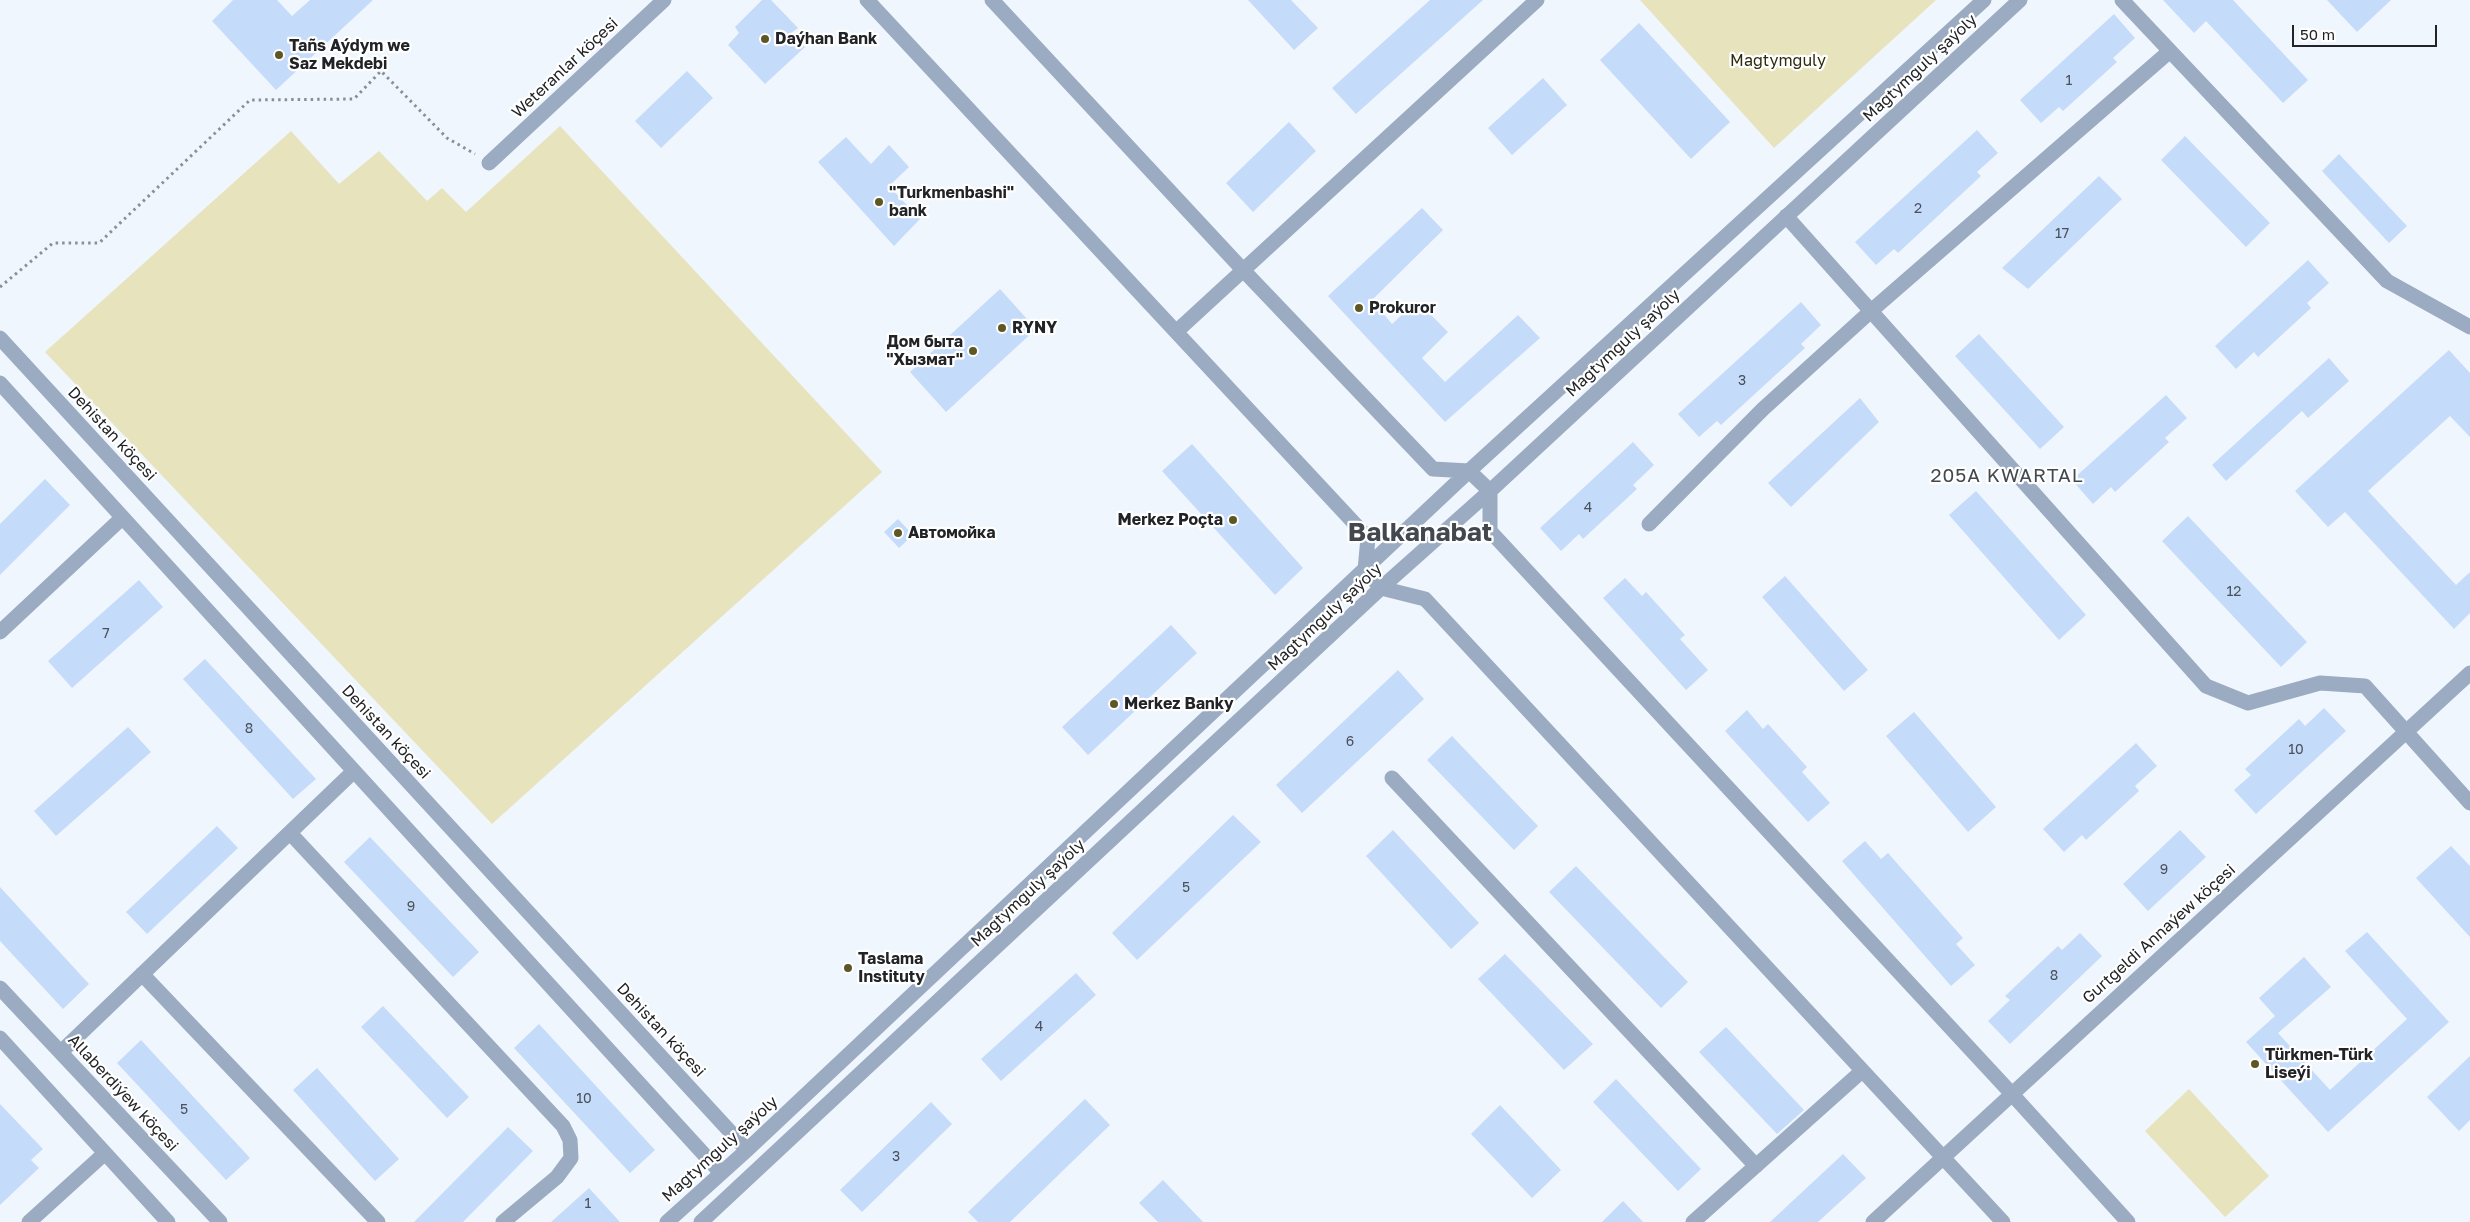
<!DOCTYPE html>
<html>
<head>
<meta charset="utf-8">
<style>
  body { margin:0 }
  #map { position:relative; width:2470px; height:1222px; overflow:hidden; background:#f0f6fe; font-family:"Golos Text",sans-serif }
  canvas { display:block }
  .scale { position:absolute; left:2292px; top:25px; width:145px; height:22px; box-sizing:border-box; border:2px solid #212326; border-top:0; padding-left:6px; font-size:15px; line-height:18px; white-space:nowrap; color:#212326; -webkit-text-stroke:4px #fff; paint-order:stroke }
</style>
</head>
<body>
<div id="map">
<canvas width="2470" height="1222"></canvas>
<div class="scale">50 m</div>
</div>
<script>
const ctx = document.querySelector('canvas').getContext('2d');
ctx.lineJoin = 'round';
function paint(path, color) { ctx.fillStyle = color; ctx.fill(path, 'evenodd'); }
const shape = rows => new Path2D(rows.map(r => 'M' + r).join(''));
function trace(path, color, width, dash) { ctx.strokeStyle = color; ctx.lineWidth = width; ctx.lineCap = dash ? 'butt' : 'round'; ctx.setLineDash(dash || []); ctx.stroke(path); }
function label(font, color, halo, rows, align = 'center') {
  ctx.font = font + ' "Golos Text",sans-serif'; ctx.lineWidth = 4.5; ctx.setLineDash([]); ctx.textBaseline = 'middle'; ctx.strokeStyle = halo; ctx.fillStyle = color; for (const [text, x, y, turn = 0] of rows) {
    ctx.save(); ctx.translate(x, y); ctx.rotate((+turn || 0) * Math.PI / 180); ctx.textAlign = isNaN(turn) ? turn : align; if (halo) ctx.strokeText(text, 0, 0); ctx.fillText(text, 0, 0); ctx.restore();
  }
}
paint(shape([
  [1640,0,1936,0,1774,148],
  [560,126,882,472,492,824,45,352,291,131,339,184,379,151,427,201,442,188,466,212],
  [2189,1089,2269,1176,2225,1217,2145,1131]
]), '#e6e3bd');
paint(shape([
  [233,0,277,0,292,16,310,0,373,0,276,90,212,21],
  [762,0,771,0,798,28,791,33,805,47,765,84,728,45,739,33,735,27],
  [1248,0,1291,0,1318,28,1294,50],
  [1430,0,1483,0,1356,114,1332,88],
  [2163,0,2233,0,2308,80,2283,103,2206,21,2194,33],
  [2327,0,2391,0,2357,32],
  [2114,14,2135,38,2113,58,2117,62,2063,111,2059,107,2041,123,2020,100],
  [1639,23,1730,122,1691,159,1600,60],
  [687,71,713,98,661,148,635,121],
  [1543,78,1567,105,1512,155,1488,128],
  [1289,122,1316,151,1253,212,1226,183],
  [1977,130,1998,153,1977,172,1981,176,1898,253,1894,249,1876,265,1855,242],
  [2185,136,2270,223,2246,247,2161,160],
  [846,137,871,164,889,145,909,167,889,186,920,219,894,246,818,162],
  [2339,154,2407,226,2389,243,2322,171],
  [2099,176,2122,199,2028,289,2002,268],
  [1422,208,1443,230,1372,300,1392,324,1417,301,1448,332,1422,358,1445,382,1518,315,1540,338,1445,422,1328,296],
  [2308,260,2329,283,2307,303,2311,308,2258,357,2254,352,2236,369,2215,346],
  [1000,289,1036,329,946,412,910,372],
  [1801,302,1821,325,1801,344,1805,348,1721,425,1717,421,1699,437,1678,414],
  [1979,334,2064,427,2040,449,1955,356],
  [2449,350,2470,373,2470,437,2450,416,2368,491,2456,585,2470,572,2470,613,2454,629,2345,512,2328,527,2295,491],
  [2329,358,2349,381,2308,418,2302,411,2226,481,2212,465],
  [2166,395,2187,418,2165,438,2169,442,2115,492,2111,487,2093,504,2072,480],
  [1860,398,1879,422,1791,507,1768,483],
  [1633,442,1654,465,1633,485,1637,489,1583,539,1579,534,1561,551,1540,528],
  [1192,444,1303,568,1275,595,1162,471],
  [45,479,70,505,0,575,0,524],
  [1976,491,2086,615,2059,640,1949,515],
  [2188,516,2307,642,2281,667,2162,541],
  [898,519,913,535,899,548,884,532],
  [1785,576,1868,670,1844,691,1762,597],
  [1625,578,1642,596,1646,592,1685,635,1680,639,1708,670,1686,690,1603,598],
  [139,580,163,607,72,688,48,661],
  [1171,625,1197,653,1088,755,1062,727],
  [205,659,316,779,293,799,183,679],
  [1398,670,1424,699,1302,813,1276,785],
  [2324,708,2346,731,2256,814,2234,790,2251,775,2245,769,2299,719,2305,726],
  [1747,710,1763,729,1768,724,1807,767,1802,772,1830,803,1808,822,1725,731],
  [1914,712,1996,807,1968,832,1886,736],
  [128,727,151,752,56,836,34,811],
  [1452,736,1538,826,1514,850,1427,760],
  [2136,743,2157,766,2135,786,2139,791,2086,840,2082,835,2064,852,2043,829],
  [1233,815,1261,842,1137,960,1112,933],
  [217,826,238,848,147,934,126,912],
  [1393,830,1479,923,1451,949,1366,856],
  [2180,830,2206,857,2148,911,2123,884],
  [370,837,479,952,453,977,344,862],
  [1865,841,1881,859,1888,853,1963,938,1956,944,1975,965,1951,986,1842,861],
  [2451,846,2470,866,2470,937,2416,878],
  [1576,866,1688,982,1661,1008,1549,892],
  [0,887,89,984,63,1009,0,941],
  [2367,932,2449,1022,2328,1132,2246,1042,2275,1016,2259,998,2304,957,2331,987,2278,1033,2330,1090,2407,1019,2345,951],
  [2080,933,2102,956,2010,1044,1988,1021,2010,1000,2005,996,2058,946,2062,950],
  [1505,954,1593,1044,1564,1070,1478,979],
  [1076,973,1096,995,1001,1081,981,1059],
  [383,1006,469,1097,447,1118,361,1027],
  [539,1024,655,1150,630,1173,514,1048],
  [1726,1027,1804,1110,1777,1134,1699,1052],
  [141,1040,250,1158,226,1180,117,1063],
  [2470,1056,2470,1120,2459,1131,2427,1097],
  [317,1068,399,1159,375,1181,293,1090],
  [1616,1079,1701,1169,1678,1191,1593,1102],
  [1085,1099,1110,1125,1010,1222,978,1222,968,1212],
  [931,1102,952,1124,862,1212,840,1190],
  [0,1104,43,1149,31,1160,39,1168,0,1205],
  [1500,1105,1561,1170,1532,1198,1471,1134],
  [508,1127,533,1151,463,1222,414,1222],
  [1843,1154,1866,1178,1818,1222,1770,1222],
  [1163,1180,1203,1222,1158,1222,1139,1203],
  [589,1188,620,1222,551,1222],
  [1623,1201,1643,1222,1602,1222]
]), '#c5dbfa');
trace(shape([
  [0,287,53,243,99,243,250,100,354,99,381,71,447,138,475,154]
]), '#8b8f94', 3, [2.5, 4]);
trace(shape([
  [867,0,1368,538,1365,570,1381,588,1425,599,2003,1222],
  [992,0,1244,271,1433,469,1469,471,1490,491,1490,531,2011,1093,2128,1222],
  [2122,0,2387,281,2470,327],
  [489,163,664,0],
  [1786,216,2206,686,2248,703,2320,683,2365,686,2470,803],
  [1177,331,1537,0],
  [0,338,747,1150],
  [0,383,721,1173],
  [1649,524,1763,409,1871,311,2170,51],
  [0,632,122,518],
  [1392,778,1756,1166],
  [290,833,563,1126,570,1140,571,1158,557,1177,503,1222],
  [142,974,378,1222],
  [0,988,220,1222],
  [0,1038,168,1222],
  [61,1052,354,771],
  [29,1222,104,1154],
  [667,1222,747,1150,1469,471,1984,0],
  [701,1222,1381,588,1490,491,2020,0],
  [1693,1222,1862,1071],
  [1873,1222,2470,673]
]), '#9babc1', 15);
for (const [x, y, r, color] of [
  [765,39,5,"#5d5723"],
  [279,55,5,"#5d5723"],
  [879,202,5,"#5d5723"],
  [1359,308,5,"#5d5723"],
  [1002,328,5,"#5d5723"],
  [973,351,5,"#5d5723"],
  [1233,520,5,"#5d5723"],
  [898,533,5,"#5d5723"],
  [1114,704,5,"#5d5723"],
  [848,968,5,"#5d5723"],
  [2255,1064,5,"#5d5723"]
]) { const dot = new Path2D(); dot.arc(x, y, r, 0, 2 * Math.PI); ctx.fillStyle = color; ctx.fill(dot); trace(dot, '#fff', 2); }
label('14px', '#4a515b', null, [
  ["1",2069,81],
  ["2",1918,209],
  ["17",2062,234],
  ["3",1742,381],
  ["4",1588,508],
  ["12",2234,592],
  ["7",106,634],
  ["8",249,729],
  ["6",1350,742],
  ["10",2296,750],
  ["9",2164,870],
  ["5",1186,888],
  ["9",411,907],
  ["8",2054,976],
  ["4",1039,1027],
  ["10",584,1099],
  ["5",184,1110],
  ["3",896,1157],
  ["1",588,1204]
]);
label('bold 16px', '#212326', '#fff', [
  ["Daýhan Bank",775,39],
  ["Tañs Aýdym we",289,46],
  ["Saz Mekdebi",289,64],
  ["\"Turkmenbashi\"",889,193],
  ["bank",889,211],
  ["Prokuror",1369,308],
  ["RYNY",1012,328],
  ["Дом быта",963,342,"right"],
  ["\"Хызмат\"",963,360,"right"],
  ["Merkez Poçta",1223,520,"right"],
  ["Автомойка",908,533],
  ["Merkez Banky",1124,704],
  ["Taslama",858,959],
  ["Instituty",858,977],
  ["Türkmen-Türk",2265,1055],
  ["Liseýi",2265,1073]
], 'left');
label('16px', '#2e2b0e', '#fff', [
  ["Magtymguly",1778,61]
]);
label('16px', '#212326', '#fff', [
  ["Weteranlar köçesi",565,68,-43],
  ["Magtymguly şaýoly",1920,68,-43],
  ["Magtymguly şaýoly",1623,343,-43],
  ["Dehistan köçesi",112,434,47],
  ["Magtymguly şaýoly",1325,617,-43],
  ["Dehistan köçesi",386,732,47],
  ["Magtymguly şaýoly",1028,893,-43],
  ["Gurtgeldi Annaýew köçesi",2159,934,-42],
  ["Dehistan köçesi",661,1030,47],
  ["Allaberdiýew köçesi",123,1093,47],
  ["Magtymguly şaýoly",720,1149,-42]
]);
ctx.letterSpacing = '1px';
label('19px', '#43484e', '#fff', [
  ["205A KWARTAL",2007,476]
]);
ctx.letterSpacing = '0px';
label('bold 26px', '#43484e', '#fff', [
  ["Balkanabat",1420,533]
]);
</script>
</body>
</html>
